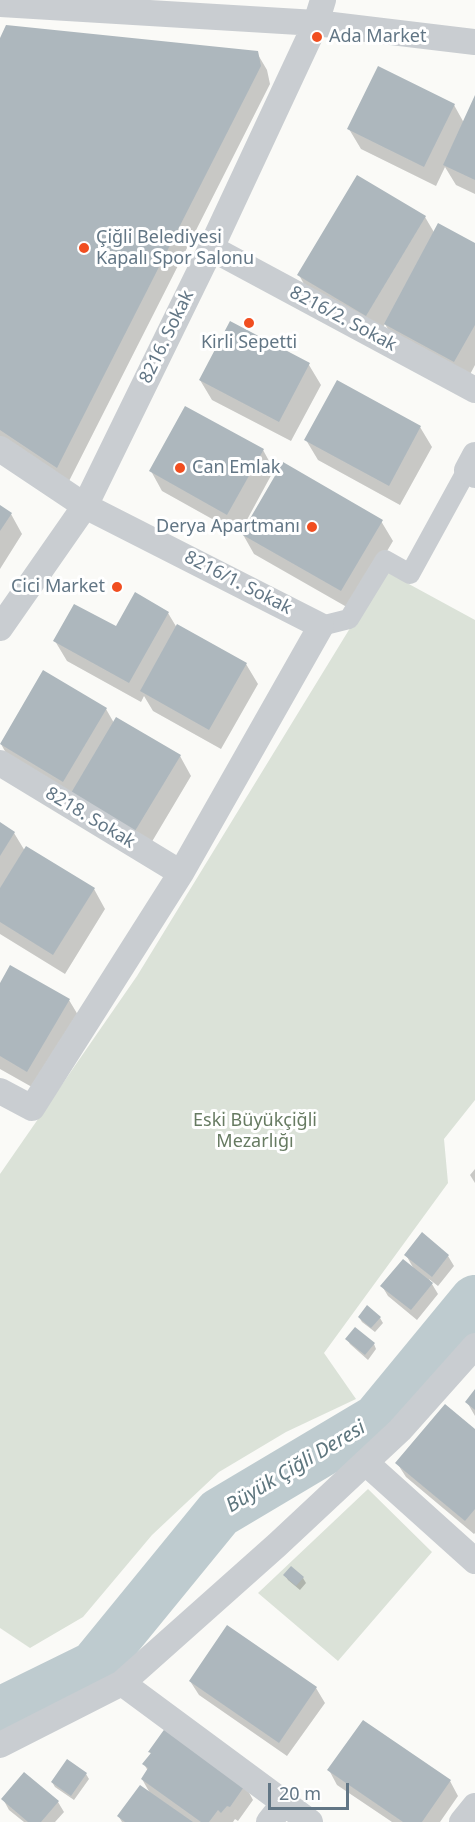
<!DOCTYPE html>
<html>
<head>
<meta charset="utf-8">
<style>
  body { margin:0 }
  #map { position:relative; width:475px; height:1822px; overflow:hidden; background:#fafaf7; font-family:"Noto Sans",sans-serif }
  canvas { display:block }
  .scale { position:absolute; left:268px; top:1783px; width:81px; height:27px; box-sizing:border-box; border:3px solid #627685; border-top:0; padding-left:8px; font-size:18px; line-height:21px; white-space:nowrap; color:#627685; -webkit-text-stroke:4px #fff; paint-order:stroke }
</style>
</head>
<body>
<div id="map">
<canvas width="475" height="1822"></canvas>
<div class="scale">20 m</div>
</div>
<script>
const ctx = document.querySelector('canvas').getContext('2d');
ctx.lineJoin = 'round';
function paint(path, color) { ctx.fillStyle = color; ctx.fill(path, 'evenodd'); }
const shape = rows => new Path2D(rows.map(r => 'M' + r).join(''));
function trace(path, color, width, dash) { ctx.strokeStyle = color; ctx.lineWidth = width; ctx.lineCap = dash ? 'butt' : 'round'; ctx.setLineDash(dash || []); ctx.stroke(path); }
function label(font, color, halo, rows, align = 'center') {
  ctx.font = font + ' "Noto Sans",sans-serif'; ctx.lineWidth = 6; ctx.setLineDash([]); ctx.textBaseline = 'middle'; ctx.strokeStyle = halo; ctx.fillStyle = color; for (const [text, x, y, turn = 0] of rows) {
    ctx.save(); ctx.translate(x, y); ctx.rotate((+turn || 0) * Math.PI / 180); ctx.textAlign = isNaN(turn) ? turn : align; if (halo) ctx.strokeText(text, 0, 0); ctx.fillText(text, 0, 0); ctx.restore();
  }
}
paint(shape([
  [385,571,475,620,475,1100,444,1139,448,1183,324,1353,356,1399,286,1432,219,1472,152,1535,83,1617,30,1648,0,1628,0,1174,137,976],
  [368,1489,432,1552,338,1661,258,1593]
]), '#dbe2d8');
paint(shape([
  [0,42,257,53,267,70,270,84,67,485,0,439],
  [475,99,475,194,456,185,445,167,436,186,361,149,349,129,454,105,464,123],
  [425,217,435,234,475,244,475,365,466,382,397,345,385,324,378,335,310,295,299,275],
  [230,323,309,365,321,385,291,441,212,400,200,380],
  [420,427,432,447,400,505,318,460,306,440],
  [263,450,274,470,242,529,244,530,381,521,393,541,352,610,254,554,241,531,239,534,162,491,151,471],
  [0,507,11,514,22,534,0,569],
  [168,613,177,628,246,664,258,684,221,749,153,711,144,696,141,702,67,661,55,641,116,628],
  [44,672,106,709,114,723,180,756,191,776,147,850,12,764,1,744],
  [0,824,14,833,25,851,94,889,105,909,65,974,0,934],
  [0,986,69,1000,81,1020,39,1091,0,1069],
  [475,1169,475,1183,470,1175],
  [406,1255,448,1256,454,1266,438,1286,429,1279,438,1294,417,1320,388,1296,382,1286,415,1271],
  [359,1317,380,1318,383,1323,375,1332,362,1322],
  [347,1339,374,1344,376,1349,368,1360,350,1344],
  [475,1392,475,1416,467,1402],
  [475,1431,475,1533,474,1534,406,1477,397,1463],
  [285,1575,303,1578,306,1583,300,1590,288,1580],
  [227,1627,316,1688,325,1703,287,1756,199,1695,190,1681],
  [150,1752,245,1785,253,1800,238,1821,235,1819,233,1822,122,1822,119,1817,151,1795,142,1779,148,1771,144,1764,151,1754],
  [329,1770,450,1781,458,1796,440,1822,392,1822,337,1785],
  [86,1774,89,1779,74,1800,55,1787,52,1782],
  [3,1799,58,1802,64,1812,55,1822,24,1822,9,1810]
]), '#0003');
trace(shape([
  [0,1712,94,1666,219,1513,377,1419,475,1300]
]), '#becbcf', 50);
paint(shape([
  [6,25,258,51,261,66,57,468,0,430,0,38],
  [378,66,455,104,424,167,347,129],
  [475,95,475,180,443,165],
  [357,175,426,216,366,316,297,275],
  [438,223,475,243,475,325,454,362,384,324],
  [230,321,310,363,279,422,199,380],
  [337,380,421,426,389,486,304,440],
  [185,406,264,449,227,515,149,471],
  [283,462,383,520,341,591,241,534],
  [0,505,12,513,0,531],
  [135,592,169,612,129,683,53,641,74,604,116,626],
  [177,624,247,663,209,730,140,691],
  [43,670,107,708,63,782,0,744],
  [116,717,181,755,135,831,71,793],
  [0,822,15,832,0,856],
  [26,846,95,888,53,955,0,922,0,888],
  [10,965,70,999,27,1072,0,1056,0,983],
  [422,1232,449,1255,432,1277,404,1255],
  [403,1259,433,1283,411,1310,380,1286],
  [367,1305,381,1317,371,1328,358,1317],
  [355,1327,375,1343,365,1355,345,1339],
  [475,1389,475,1410,465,1402],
  [445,1404,475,1429,475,1509,465,1521,395,1463],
  [291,1566,304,1577,296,1586,283,1575],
  [227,1625,317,1687,279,1743,189,1681],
  [363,1720,451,1780,422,1822,403,1822,327,1770],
  [166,1727,246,1784,230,1807,227,1806,221,1813,218,1810,209,1822,201,1822,141,1779,148,1768,142,1764,151,1753,148,1752],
  [67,1759,87,1773,71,1796,51,1782],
  [24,1772,59,1801,41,1822,28,1822,1,1799],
  [140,1785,193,1822,125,1822,117,1816]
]), '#adb7bd');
trace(shape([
  [321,626,349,619,385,560,410,574,467,470]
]), '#c9cdd1', 20);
trace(shape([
  [0,4,316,23,475,42],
  [211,248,475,390],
  [0,449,85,506,321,626,181,873,32,1108,0,1091],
  [475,455,467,470,475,475],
  [0,628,85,506,211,248,316,23,323,0],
  [0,763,181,873],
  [366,1463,475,1561],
  [122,1683,310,1822],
  [0,1745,122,1683,277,1545,400,1430,475,1346],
  [269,1822,284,1803],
  [462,1822,475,1806]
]), '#c9cdd1', 26);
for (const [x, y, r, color] of [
  [317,37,6,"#f14e20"],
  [84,248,6,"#f14e20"],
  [249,323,6,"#f14e20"],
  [180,468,6,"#f14e20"],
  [312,527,6,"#f14e20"],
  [117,587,6,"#f14e20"]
]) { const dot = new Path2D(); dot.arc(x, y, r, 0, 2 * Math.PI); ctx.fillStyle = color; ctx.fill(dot); trace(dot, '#fff', 2); }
label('18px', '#627685', '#fff', [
  ["Ada Market",329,37],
  ["Çiğli Belediyesi",96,238],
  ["Kapalı Spor Salonu",96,259],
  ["Kirli Sepetti",249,343,"center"],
  ["Can Emlak",192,468],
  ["Derya Apartmanı",300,527,"right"],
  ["Cici Market",105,587,"right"]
], 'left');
label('18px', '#627685', '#fff', [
  ["8216/2. Sokak",343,319,28],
  ["8216. Sokak",167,337,-64],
  ["8216/1. Sokak",238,583,27],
  ["8218. Sokak",90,818,31]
]);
label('18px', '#677b62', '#fff', [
  ["Eski Büyükçiğli",255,1121],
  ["Mezarlığı",255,1142]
]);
label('italic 20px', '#5e767e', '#fff', [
  ["Büyük Çiğli Deresi",296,1467,-31]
]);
</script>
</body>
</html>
